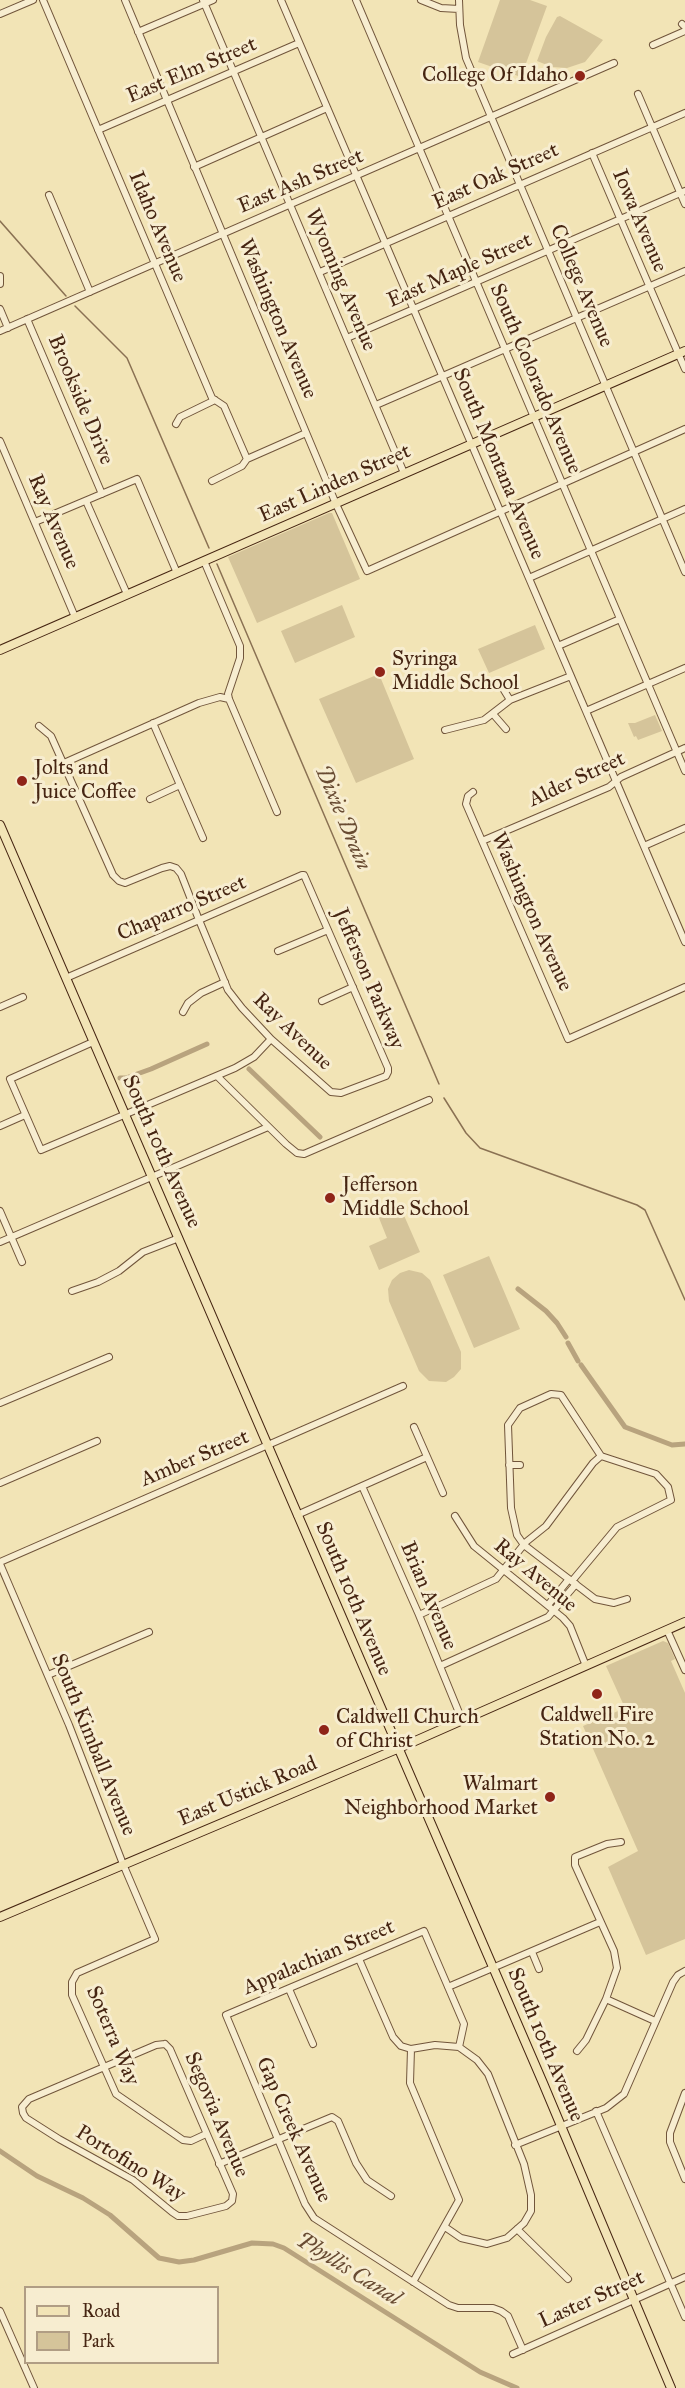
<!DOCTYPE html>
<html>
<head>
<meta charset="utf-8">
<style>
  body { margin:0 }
  #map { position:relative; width:685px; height:2388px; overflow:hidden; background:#f2e4b6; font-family:"IM FELL Great Primer",serif }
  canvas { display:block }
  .legend { position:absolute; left:24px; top:2286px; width:195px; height:78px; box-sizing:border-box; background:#f7edd0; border:2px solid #b09d84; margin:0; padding:8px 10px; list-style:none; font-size:18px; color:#462512 }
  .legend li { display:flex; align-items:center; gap:12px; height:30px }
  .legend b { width:30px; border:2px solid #b09d84 }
</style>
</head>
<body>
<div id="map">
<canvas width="685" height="2388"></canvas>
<ul class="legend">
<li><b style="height:8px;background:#f2e4b6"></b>Road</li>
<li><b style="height:16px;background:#d5c49a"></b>Park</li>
</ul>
</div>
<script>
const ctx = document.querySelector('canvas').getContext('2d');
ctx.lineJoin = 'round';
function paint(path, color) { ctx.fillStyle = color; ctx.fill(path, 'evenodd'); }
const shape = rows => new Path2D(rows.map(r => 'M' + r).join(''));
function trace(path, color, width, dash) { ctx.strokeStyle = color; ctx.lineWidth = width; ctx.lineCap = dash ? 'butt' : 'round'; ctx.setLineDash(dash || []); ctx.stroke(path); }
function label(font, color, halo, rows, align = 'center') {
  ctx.font = font + ' "IM FELL Great Primer",serif'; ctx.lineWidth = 6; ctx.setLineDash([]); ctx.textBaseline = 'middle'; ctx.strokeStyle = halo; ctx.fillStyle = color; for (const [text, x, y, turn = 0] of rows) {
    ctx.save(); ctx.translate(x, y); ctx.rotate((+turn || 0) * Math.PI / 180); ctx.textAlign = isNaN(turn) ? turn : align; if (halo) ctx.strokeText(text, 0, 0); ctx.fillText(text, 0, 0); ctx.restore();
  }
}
paint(shape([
  [500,0,530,0,547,6,521,77,478,62],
  [560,16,603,40,585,62,567,68,552,67,537,61,546,37,557,17],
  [329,513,332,513,360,579,257,623,228,557],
  [342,605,355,637,295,663,281,631],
  [535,625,545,649,489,673,478,649],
  [379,674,414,759,356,783,319,699],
  [655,715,662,731,638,740,636,736,634,737,628,723,635,723],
  [399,1204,420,1252,379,1270,369,1246,387,1238,377,1213],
  [489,1256,520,1329,474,1348,443,1275],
  [409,1270,422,1273,430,1280,461,1352,461,1369,454,1377,446,1382,429,1381,419,1371,389,1301,388,1289,392,1280,400,1273],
  [663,1641,668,1643,675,1659,671,1661,685,1693,685,1939,646,1955,608,1867,638,1851,583,1726,625,1708,606,1666]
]), '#d5c49a');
trace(shape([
  [0,221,66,296],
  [75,306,127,358,209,548],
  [217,564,439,1084],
  [444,1098,466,1133,480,1148,637,1205,645,1210,685,1300]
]), '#8a7153', 1.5);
trace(shape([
  [249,1069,320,1137],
  [120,1078,126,1078,151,1069,207,1044],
  [518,1289,546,1311,557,1323,566,1337],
  [568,1343,578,1361],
  [581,1365,625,1427,672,1445,685,1444],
  [0,2151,37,2176,83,2198,110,2215,159,2258,179,2262,194,2260,252,2243,273,2244,284,2248,480,2372,517,2388]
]), '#b8a37e', 5);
const minor = shape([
  [43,0,212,398,224,406,247,459,242,466,212,481],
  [125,0,336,504,367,571,685,429],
  [203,0,404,473],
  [281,0,685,942],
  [356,0,685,771],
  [421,0,441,8,459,9],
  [459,0,460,25,466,58,685,572],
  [0,14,33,0],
  [682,24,685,27],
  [138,32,213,0],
  [653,45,685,31],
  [638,94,685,204],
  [98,130,299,43],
  [592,153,685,369],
  [194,167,327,108],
  [49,195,90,292],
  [320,272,685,113],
  [0,276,0,284],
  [0,309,8,328],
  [27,319,102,494],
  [0,331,614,63],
  [347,338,685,191],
  [376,405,685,271],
  [176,424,180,417,215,400],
  [0,441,75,617],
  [247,459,306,433],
  [86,501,127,594],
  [35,522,137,479,177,573],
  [204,561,240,646,240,658,228,694,229,699,277,812],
  [529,578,685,509],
  [558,646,620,619],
  [502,687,510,700],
  [586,711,685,668],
  [493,714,506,729],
  [153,723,203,838],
  [39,726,51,736,113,875,119,881,125,883,162,868,170,866,176,868,181,874,199,920,228,990,242,1008,271,1039,331,1092,341,1093,386,1076,388,1072,388,1068,304,875,302,875,199,920,66,978],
  [445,730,484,720,510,700,571,676],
  [64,763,199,703,220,697,229,699],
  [473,792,468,796,466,804,568,1039,685,987],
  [150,799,180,785],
  [482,841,609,787,621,777,685,748],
  [644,846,685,828],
  [278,951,328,930],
  [322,1001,353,987],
  [0,1007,23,997],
  [183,1012,188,1003,201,993,225,982],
  [93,1042,10,1079,41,1150,235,1068,254,1057,271,1039],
  [217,1076,286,1144,297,1153,304,1154,429,1100],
  [0,1126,25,1115],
  [0,1211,22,1262],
  [0,1242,268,1127],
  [72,1291,98,1282,119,1271,143,1252,179,1238],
  [0,1403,109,1357],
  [414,1427,443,1493],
  [509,1465,520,1465],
  [0,1483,97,1441],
  [362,1486,419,1615,462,1720],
  [297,1515,427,1457],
  [455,1516,474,1546,563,1618,570,1626,586,1666],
  [0,1562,403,1386],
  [0,1564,69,1725,123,1864,155,1939,77,1973,72,1982,72,1995,116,2094,183,2140,191,2141,206,2134],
  [572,1581,617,1527,671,1500,668,1487,656,1474,601,1456,561,1395,551,1394,520,1408,508,1425,511,1508,517,1535,524,1545,595,1599,614,1603,627,1599],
  [548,1605,569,1579],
  [419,1615,496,1579,526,1542,546,1526,593,1463,601,1456],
  [667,1630,685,1670],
  [440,1666,548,1617,576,1584],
  [48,1675,149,1632],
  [532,1952,539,1969],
  [359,1959,393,2037,401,2046,411,2049,435,2045,459,2047,477,2060,488,2074,524,2164,531,2195,531,2211,524,2223,507,2238,487,2244,461,2238,445,2227],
  [448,1987,600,1922],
  [289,1989,313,2044],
  [606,1999,655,2021],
  [165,2044,170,2049,233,2194,232,2201,226,2206,187,2216,178,2216,172,2212,133,2180,59,2139,26,2118,23,2113,22,2107,29,2099,156,2045,165,2044],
  [459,2047,464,2024,424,1931,226,2015,305,2204,314,2218,449,2305,458,2308,493,2308,501,2311,508,2316,523,2350],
  [411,2049,410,2083,459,2200,413,2282],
  [577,2051,586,2040,606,1999,617,1968,614,1951,575,1865,575,1857,607,1844,621,1842],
  [685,2093,670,2133,670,2142,685,2179],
  [596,2111,685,2317],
  [515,2145,606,2108,624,2094,673,1982,678,1975,685,1971],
  [219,2164,332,2117,338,2121,356,2163,367,2180,391,2196],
  [517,2229,568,2279],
  [0,2311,34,2388],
  [513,2354,685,2277]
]);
const major = shape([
  [0,650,685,351],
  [0,825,543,2083,671,2388],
  [0,1917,397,1749,685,1622]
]);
trace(minor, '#71553b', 8);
trace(major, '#462512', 10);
trace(minor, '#f7edd0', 6);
trace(major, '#f2e4b6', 8);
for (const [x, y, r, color] of [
  [580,76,6,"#8f2418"],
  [380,672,6,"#8f2418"],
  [22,781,6,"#8f2418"],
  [330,1198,6,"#8f2418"],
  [597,1694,6,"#8f2418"],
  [324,1730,6,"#8f2418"],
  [550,1797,6,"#8f2418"]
]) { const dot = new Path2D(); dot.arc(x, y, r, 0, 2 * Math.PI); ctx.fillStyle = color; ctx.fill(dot); trace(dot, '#f7edd0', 2); }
label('21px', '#462512', '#f7edd0', [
  ["East Elm Street",192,71,-23],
  ["East Oak Street",496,177,-24],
  ["East Ash Street",301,182,-23],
  ["Iowa Avenue",639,221,67],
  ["Idaho Avenue",157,227,67],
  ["East Maple Street",460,271,-24],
  ["Wyoming Avenue",340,280,67],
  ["College Avenue",581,286,67],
  ["Washington Avenue",277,319,67],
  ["South Colorado Avenue",535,379,67],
  ["Brookside Drive",80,400,67],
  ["South Montana Avenue",498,464,67],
  ["East Linden Street",335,484,-24],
  ["Ray Avenue",53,522,67],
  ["Alder Street",577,780,-25],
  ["Chaparro Street",182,909,-23],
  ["Washington Avenue",531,912,66],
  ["Jefferson Parkway",368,979,67],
  ["Ray Avenue",292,1032,44],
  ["South 10th Avenue",161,1152,66],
  ["Amber Street",195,1459,-23],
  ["Ray Avenue",535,1576,40],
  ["Brian Avenue",428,1596,67],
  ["South 10th Avenue",353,1599,67],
  ["South Kimball Avenue",93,1745,68],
  ["East Ustick Road",248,1792,-23],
  ["Appalachian Street",319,1958,-23],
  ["Soterra Way",112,2036,67],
  ["South 10th Avenue",545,2045,67],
  ["Segovia Avenue",216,2115,67],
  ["Gap Creek Avenue",293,2130,66],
  ["Portofino Way",130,2164,32],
  ["Laster Street",592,2300,-24]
]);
label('21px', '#462512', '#f7edd0', [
  ["College Of Idaho",568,76,"right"],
  ["Syringa",392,660],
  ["Middle School",392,684],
  ["Jolts and",34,769],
  ["Juice Coffee",34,793],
  ["Jefferson",342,1186],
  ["Middle School",342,1210],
  ["Caldwell Fire",597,1716,"center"],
  ["Station No. 2",597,1740,"center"],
  ["Caldwell Church",336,1718],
  ["of Christ",336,1742],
  ["Walmart",538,1785,"right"],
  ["Neighborhood Market",538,1809,"right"]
], 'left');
label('italic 22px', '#684b32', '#f7edd0', [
  ["Dixie Drain",342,818,67],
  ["Phyllis Canal",348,2270,32]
]);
</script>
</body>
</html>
